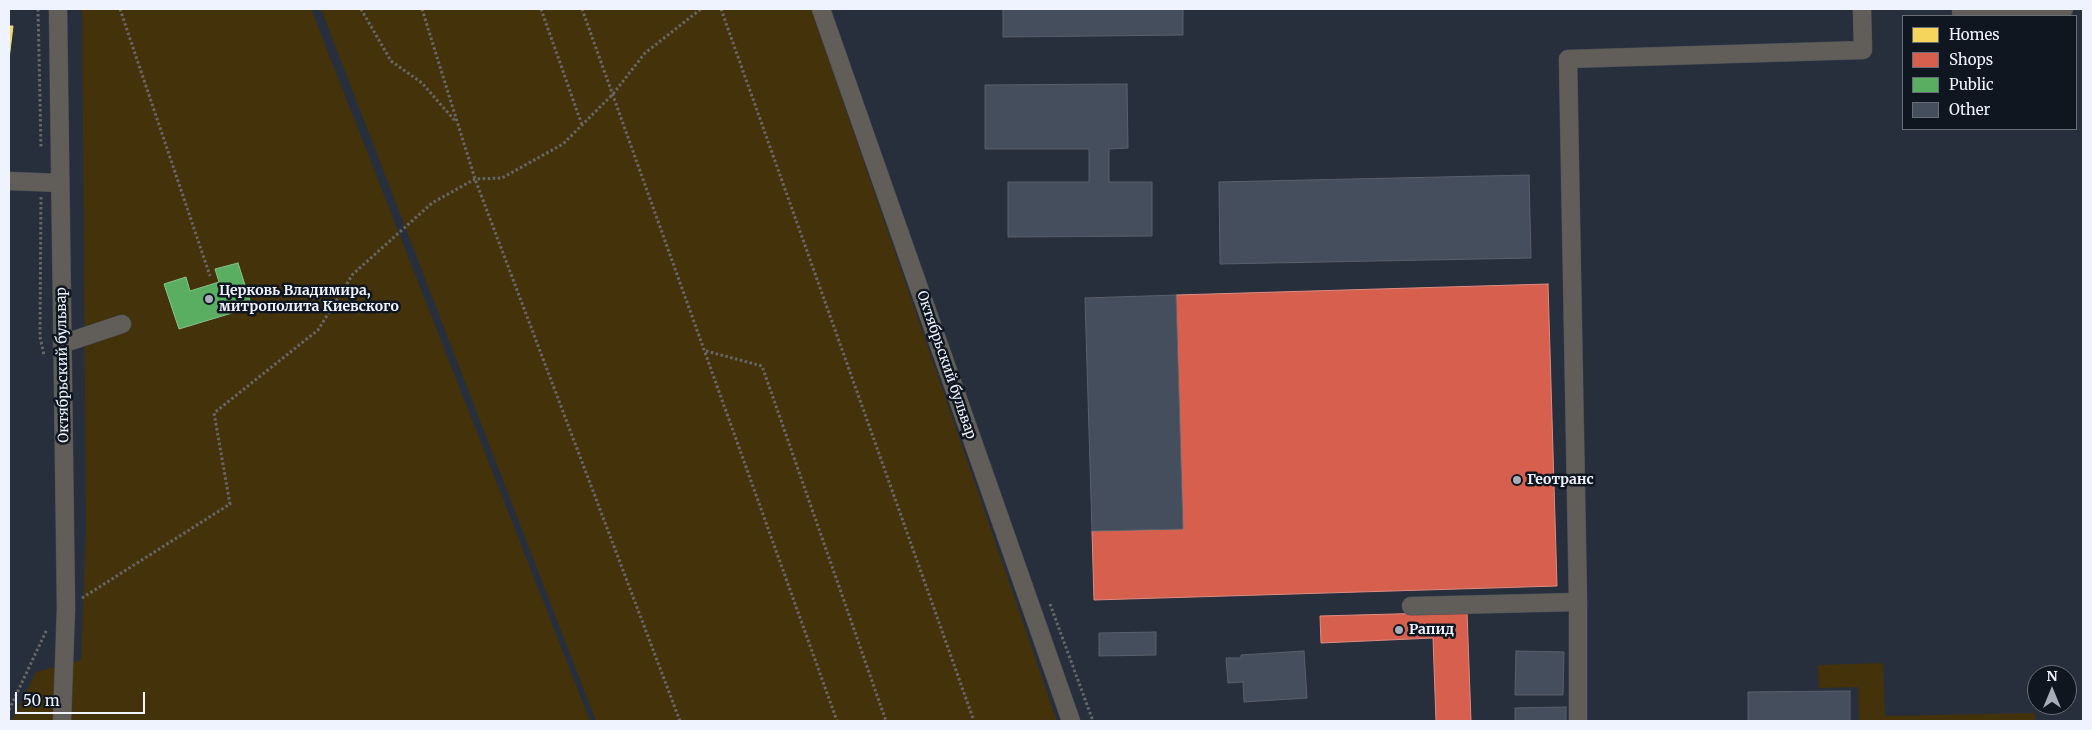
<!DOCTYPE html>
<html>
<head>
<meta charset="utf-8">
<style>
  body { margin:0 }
  #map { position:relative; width:2092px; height:730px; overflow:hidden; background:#272f3c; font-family:Merriweather,serif }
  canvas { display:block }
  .frame { position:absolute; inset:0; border:10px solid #eef3fd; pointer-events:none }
  .legend { position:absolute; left:1902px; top:15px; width:175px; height:115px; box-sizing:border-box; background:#0f1620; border:1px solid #686e78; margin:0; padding:6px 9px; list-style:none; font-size:15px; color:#eef3fd }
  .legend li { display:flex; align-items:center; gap:10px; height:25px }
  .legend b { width:25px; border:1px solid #686e78 }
  .north { position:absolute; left:2027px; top:665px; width:50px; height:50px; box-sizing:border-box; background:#0f1620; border:1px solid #686e78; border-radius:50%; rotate:0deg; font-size:14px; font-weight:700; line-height:20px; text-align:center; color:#eef3fd }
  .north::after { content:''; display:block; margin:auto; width:18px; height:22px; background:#a8aeb9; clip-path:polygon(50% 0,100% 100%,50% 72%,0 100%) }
  .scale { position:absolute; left:15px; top:692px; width:130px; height:22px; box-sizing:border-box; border:2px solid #eef3fd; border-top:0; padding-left:6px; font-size:15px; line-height:18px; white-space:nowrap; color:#eef3fd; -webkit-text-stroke:4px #0f1620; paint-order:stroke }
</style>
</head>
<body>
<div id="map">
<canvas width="2092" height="730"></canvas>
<div class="frame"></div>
<ul class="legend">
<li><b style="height:14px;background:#f6d55c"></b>Homes</li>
<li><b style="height:14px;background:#d6604d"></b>Shops</li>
<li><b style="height:14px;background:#5aae61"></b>Public</li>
<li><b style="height:14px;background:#454e5c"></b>Other</li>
</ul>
<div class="north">N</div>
<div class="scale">50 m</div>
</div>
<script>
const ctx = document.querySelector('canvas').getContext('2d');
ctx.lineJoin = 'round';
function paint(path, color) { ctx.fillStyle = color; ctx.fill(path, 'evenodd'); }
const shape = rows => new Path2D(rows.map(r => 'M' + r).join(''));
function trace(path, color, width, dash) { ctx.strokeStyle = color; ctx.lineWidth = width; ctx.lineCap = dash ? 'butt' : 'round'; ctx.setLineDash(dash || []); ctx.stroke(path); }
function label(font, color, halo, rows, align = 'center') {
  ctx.font = font + ' Merriweather,serif'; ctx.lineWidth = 5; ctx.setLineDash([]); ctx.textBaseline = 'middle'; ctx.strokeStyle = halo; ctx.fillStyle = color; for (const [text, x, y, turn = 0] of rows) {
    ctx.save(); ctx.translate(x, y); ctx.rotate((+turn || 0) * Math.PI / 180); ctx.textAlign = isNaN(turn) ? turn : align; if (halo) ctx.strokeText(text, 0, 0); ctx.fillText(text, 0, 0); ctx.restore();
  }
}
paint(shape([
  [82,9,311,9,590,721,12,721,36,672,81,660,86,531],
  [321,9,811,9,1057,721,596,721],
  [1883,663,1885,716,2035,713,2035,721,1859,721,1858,687,1819,688,1818,665]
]), '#44320b');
const homes = shape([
  [9,26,13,26,9,59,9,26]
]);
paint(homes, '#f6d55c');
trace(homes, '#f4de8c', 1);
const shops = shape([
  [1548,284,1557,586,1094,600,1092,531,1183,529,1176,295,1548,284],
  [1467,612,1471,721,1436,721,1433,638,1321,643,1320,616,1467,612]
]);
paint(shops, '#d6604d');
trace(shops, '#dd8c82', 1);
const public = shape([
  [238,263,252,307,179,329,164,284,186,277,190,291,219,282,215,269,238,263]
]);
paint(public, '#5aae61');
trace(public, '#86c390', 1);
const building = shape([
  [1003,9,1183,9,1183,35,1003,37,1003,9],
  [1127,84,1128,148,1109,149,1109,182,1152,182,1152,236,1008,237,1008,182,1089,182,1089,149,985,149,985,85,1127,84],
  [1529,175,1531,258,1220,264,1219,182,1529,175],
  [1176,295,1183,529,1092,531,1085,298,1176,295],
  [1156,632,1156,655,1099,656,1099,633,1156,632],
  [1304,651,1307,698,1244,702,1243,682,1228,683,1226,658,1241,658,1241,655,1304,651],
  [1516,651,1564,652,1563,695,1515,695,1516,651],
  [1850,691,1850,721,1748,721,1748,692,1850,691],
  [1566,707,1566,721,1515,721,1515,708,1566,707]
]);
paint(building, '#454e5c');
trace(building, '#5a606b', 1);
const minor = shape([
  [58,9,66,608,62,721],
  [821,9,1071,721],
  [1961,12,2064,9],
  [9,181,60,183],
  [62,344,122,324],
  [1411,606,1578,602],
  [1578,721,1578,602,1568,59,1863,50,1862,9]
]);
trace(minor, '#454b55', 19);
trace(shape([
  [38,9,41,148],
  [120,9,210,276],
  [361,9,391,61,422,83,456,122],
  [422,9,475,179,680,721],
  [541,9,582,125],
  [582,9,837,721],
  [721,9,974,721],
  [41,197,40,337,44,355],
  [706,351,762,366,886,721],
  [82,598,230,504,214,413,318,330,353,274,432,203,475,179,502,178,563,144,613,94,645,53,701,9],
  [1050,604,1093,721],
  [9,710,47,629]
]), '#686767', 3, [2.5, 2.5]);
trace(minor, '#615e5a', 18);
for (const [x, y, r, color] of [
  [209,299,5,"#a8aeb9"],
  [1517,480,5,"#a8aeb9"],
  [1399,630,5,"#a8aeb9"]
]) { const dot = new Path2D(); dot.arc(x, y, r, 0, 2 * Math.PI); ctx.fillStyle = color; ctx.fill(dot); trace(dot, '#0f1620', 2); }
label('bold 14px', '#eef3fd', '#0f1620', [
  ["Церковь Владимира,",219,291],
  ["митрополита Киевского",219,307],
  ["Геотранс",1527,480],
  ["Рапид",1409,630]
], 'left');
label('14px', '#eef3fd', '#0f1620', [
  ["Октябрьский бульвар",63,365,-91],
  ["Октябрьский бульвар",946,365,71]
]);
</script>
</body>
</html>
